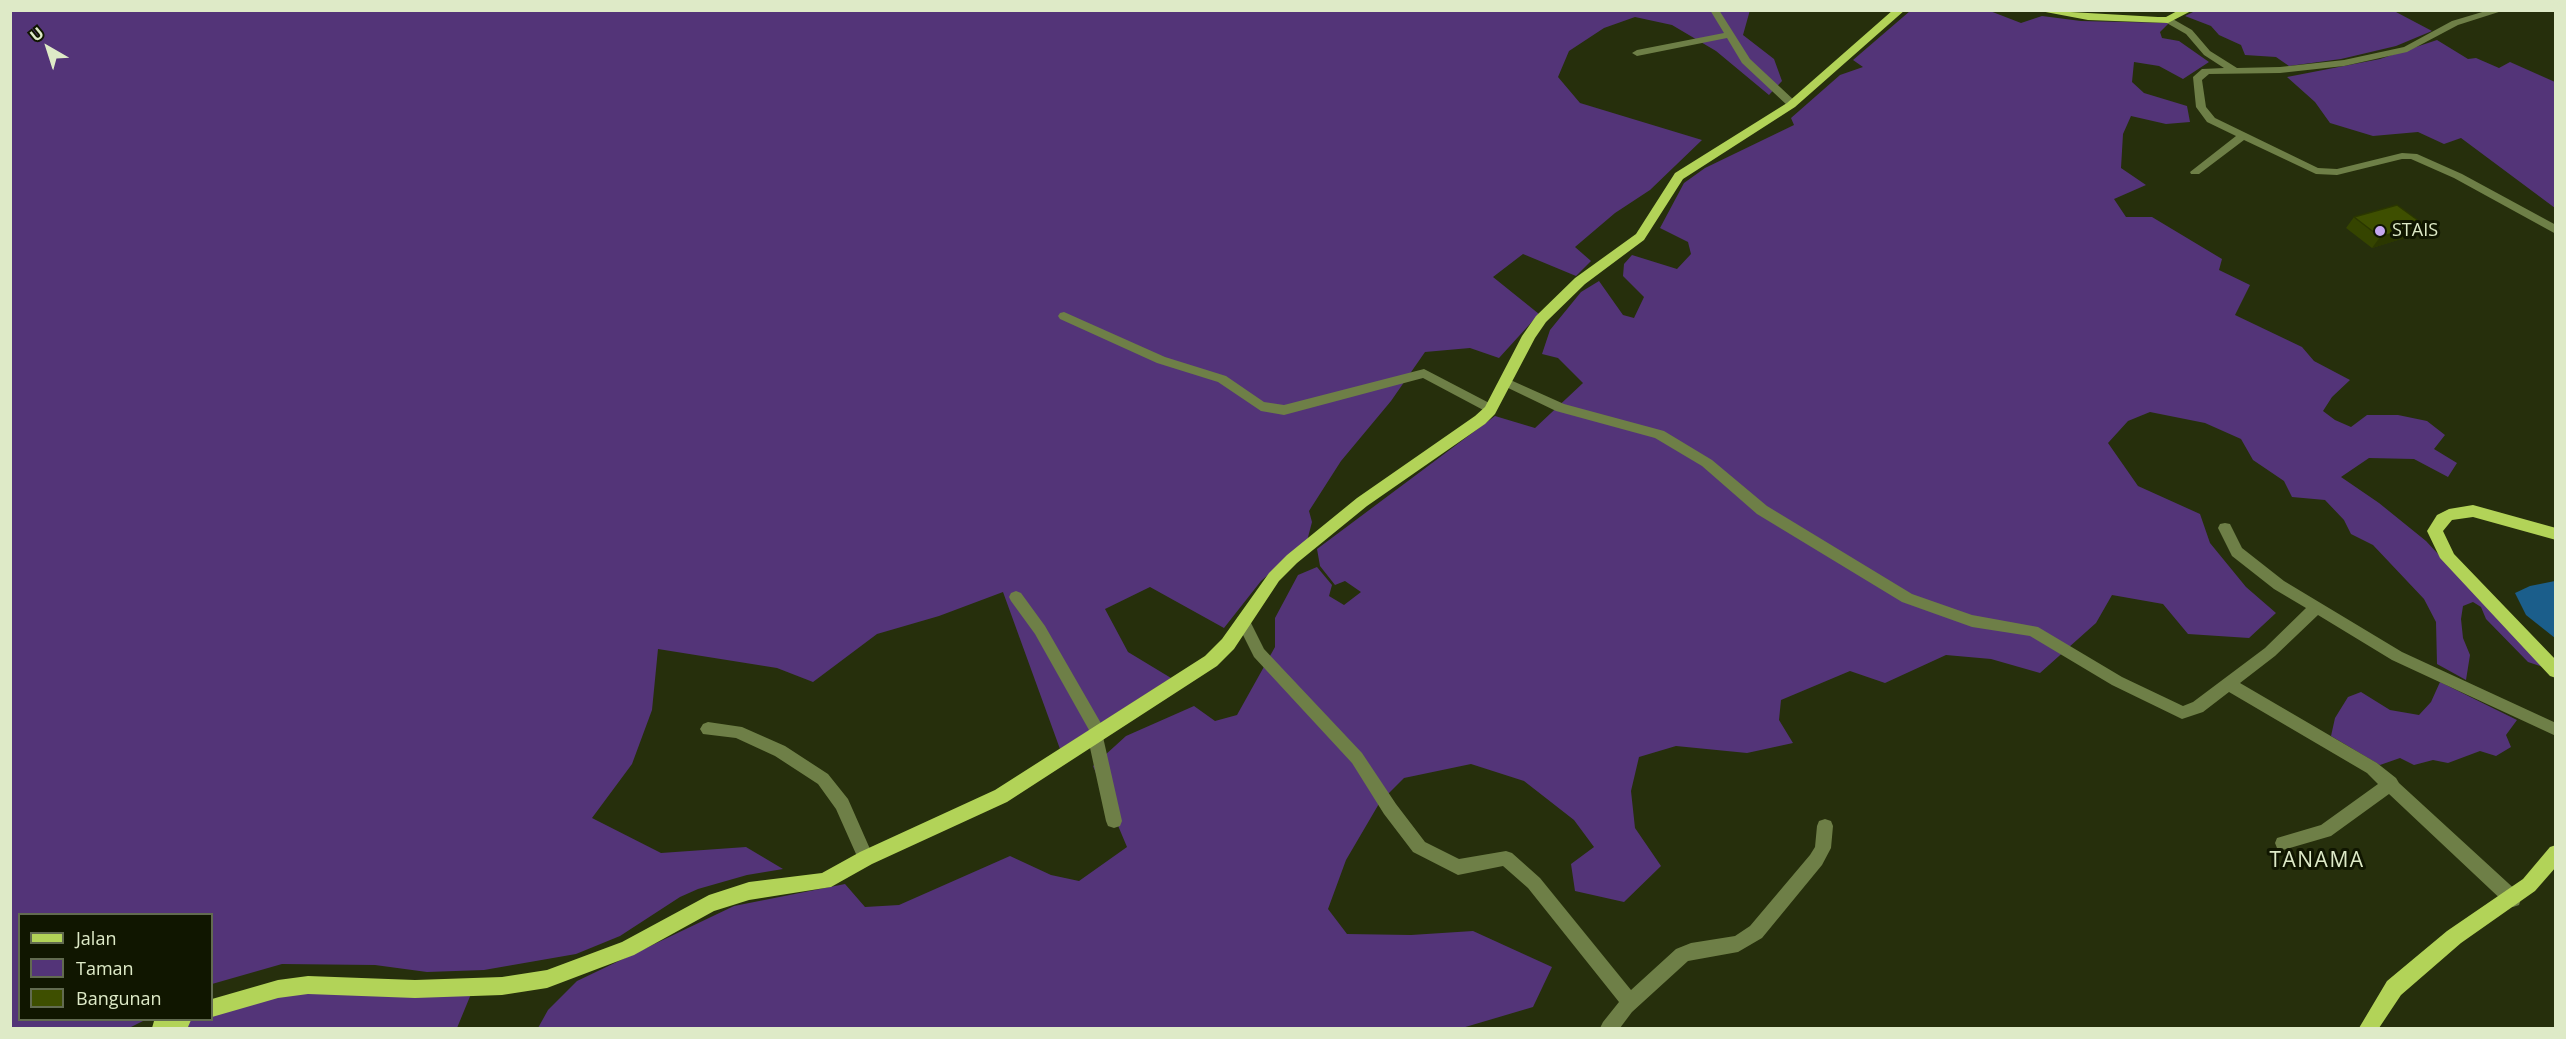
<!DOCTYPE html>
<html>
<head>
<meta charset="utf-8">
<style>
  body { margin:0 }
  #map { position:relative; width:2566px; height:1039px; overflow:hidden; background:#262f0c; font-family:"Open Sans",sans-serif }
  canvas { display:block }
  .frame { position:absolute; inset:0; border:12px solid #deeac7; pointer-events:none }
  .legend { position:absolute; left:18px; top:913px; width:195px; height:108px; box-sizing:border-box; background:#101600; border:2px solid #626b50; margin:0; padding:8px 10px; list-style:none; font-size:18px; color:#deeac7 }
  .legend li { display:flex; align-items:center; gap:12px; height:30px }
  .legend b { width:30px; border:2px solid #626b50 }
  .north { position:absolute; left:18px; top:18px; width:60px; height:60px; -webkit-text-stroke:4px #101600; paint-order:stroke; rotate:321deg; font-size:16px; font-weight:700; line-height:24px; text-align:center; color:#deeac7 }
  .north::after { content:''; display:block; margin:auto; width:21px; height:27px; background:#deeac7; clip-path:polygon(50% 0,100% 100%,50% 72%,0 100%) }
</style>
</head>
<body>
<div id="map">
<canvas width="2566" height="1039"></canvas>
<div class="frame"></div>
<ul class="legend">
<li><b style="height:8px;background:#b2d358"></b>Jalan</li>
<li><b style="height:16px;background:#533478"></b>Taman</li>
<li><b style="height:16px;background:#3e4f00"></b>Bangunan</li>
</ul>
<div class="north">U</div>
</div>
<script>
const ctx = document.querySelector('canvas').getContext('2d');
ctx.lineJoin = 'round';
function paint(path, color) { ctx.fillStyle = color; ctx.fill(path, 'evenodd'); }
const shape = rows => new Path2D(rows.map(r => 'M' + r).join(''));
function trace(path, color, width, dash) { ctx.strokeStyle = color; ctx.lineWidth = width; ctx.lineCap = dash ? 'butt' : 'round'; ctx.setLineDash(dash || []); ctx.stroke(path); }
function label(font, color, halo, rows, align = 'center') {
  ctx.font = font + ' "Open Sans",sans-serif'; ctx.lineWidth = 6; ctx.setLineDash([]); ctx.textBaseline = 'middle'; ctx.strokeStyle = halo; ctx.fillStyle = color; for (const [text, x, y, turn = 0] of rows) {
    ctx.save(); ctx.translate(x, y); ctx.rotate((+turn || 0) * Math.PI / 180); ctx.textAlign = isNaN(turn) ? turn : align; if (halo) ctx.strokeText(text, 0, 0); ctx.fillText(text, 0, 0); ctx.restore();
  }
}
paint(shape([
  [1750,10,1743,35,1774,59,1782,81,1769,95,1716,51,1672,25,1635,17,1604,28,1569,51,1558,77,1580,103,1702,140,1650,190,1615,213,1575,247,1591,261,1576,276,1523,254,1493,277,1539,314,1499,358,1470,348,1425,352,1391,401,1341,461,1309,511,1312,522,1307,541,1261,581,1224,628,1150,587,1105,609,1128,652,1171,678,1060,749,1003,592,939,616,877,634,813,682,777,668,658,649,652,710,632,764,592,818,661,853,746,847,783,869,747,875,698,889,680,897,620,936,576,954,484,970,427,972,375,965,282,964,212,984,212,914,20,914,20,1020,145,1020,129,1028,11,1028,10,11],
  [2197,10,2384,11,2396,12,2432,31,2396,46,2341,59,2289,66,2276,57,2245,55,2241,45,2219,35,2211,26,2185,16],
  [1910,11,1990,11,2021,23,2042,16,2081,21,2169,23,2160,32,2162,38,2179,41,2209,62,2183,79,2159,66,2134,62,2132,82,2144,93,2187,106,2190,122,2166,124,2131,116,2123,134,2121,168,2146,185,2114,199,2126,217,2152,217,2222,259,2219,270,2250,285,2235,315,2302,347,2314,361,2350,380,2332,397,2323,411,2335,420,2351,427,2367,415,2398,415,2427,421,2445,435,2434,449,2457,463,2448,477,2414,459,2369,458,2341,477,2379,503,2426,541,2543,667,2528,662,2486,619,2481,607,2473,602,2463,606,2461,619,2463,638,2470,655,2466,680,2437,664,2436,622,2424,599,2373,545,2351,534,2344,520,2325,500,2292,497,2284,481,2253,460,2241,439,2205,423,2150,412,2128,421,2108,443,2138,486,2200,514,2210,543,2246,587,2276,613,2249,638,2188,634,2163,604,2112,595,2096,623,2040,673,1991,659,1946,655,1885,683,1850,671,1781,700,1779,720,1793,743,1747,753,1676,746,1639,757,1631,791,1635,828,1661,866,1624,902,1575,891,1571,864,1594,847,1574,820,1524,781,1471,764,1404,778,1380,802,1346,860,1328,909,1347,934,1411,935,1473,931,1552,967,1533,1007,1462,1028,538,1028,548,1010,577,981,734,906,845,884,865,907,899,905,1010,856,1051,875,1079,881,1127,847,1093,766,1126,736,1194,706,1215,721,1237,715,1275,647,1275,618,1298,575,1317,567,1332,585,1329,596,1344,605,1361,592,1345,581,1335,585,1320,566,1317,549,1495,416,1535,428,1583,383,1558,358,1542,354,1550,330,1581,292,1599,281,1623,315,1634,318,1644,297,1623,276,1624,264,1632,255,1677,269,1691,254,1688,242,1660,228,1684,183,1705,168,1794,125,1791,118,1840,75,1863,67,1853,60],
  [2437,40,2468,59,2476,58,2499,68,2510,62,2555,82,2555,208,2461,138,2444,144,2418,132,2373,136,2330,123,2315,102,2287,77,2380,59],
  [2440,682,2517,720,2506,735,2511,747,2496,756,2480,751,2448,763,2433,760,2414,765,2400,758,2380,765,2331,736,2335,718,2348,697,2361,692,2390,710,2419,715,2431,702],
  [288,988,471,994,457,1028,166,1028,171,1020,212,1020,212,1009]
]), '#533478');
paint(shape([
  [2555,581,2556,581,2555,638,2526,615,2515,593,2530,586]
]), '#1b5e8b');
paint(shape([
  [1710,10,1719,10,1750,59,1796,102,1796,106,1788,106,1742,63,1727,38,1637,56,1632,53,1637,50,1724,33,1710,10],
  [2489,10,2505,10,2458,25,2407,52,2344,66,2280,73,2209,74,2202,80,2206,107,2215,118,2318,168,2337,169,2402,153,2417,154,2462,174,2556,225,2556,234,2454,178,2411,159,2402,159,2337,175,2316,174,2244,140,2199,174,2191,174,2190,172,2236,136,2207,122,2196,107,2193,77,2202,69,2224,68,2204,55,2186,34,2165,22,2165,18,2171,18,2192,30,2210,51,2237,68,2280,67,2344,60,2404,47,2452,21,2489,10],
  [1064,312,1165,357,1226,376,1264,402,1284,405,1424,369,1495,406,1497,409,1491,414,1487,412,1423,378,1284,415,1261,411,1218,382,1157,363,1060,319,1058,316,1060,313,1064,312],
  [1506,378,1564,404,1664,431,1712,460,1767,506,1912,594,1972,615,2038,627,2122,677,2183,706,2193,702,2265,648,2306,608,2274,589,2232,556,2218,528,2220,524,2225,523,2230,524,2242,548,2284,581,2402,652,2556,723,2556,736,2392,660,2318,615,2275,656,2240,683,2377,763,2396,778,2399,783,2519,893,2521,899,2519,905,2513,907,2507,905,2389,794,2331,836,2283,850,2277,848,2275,843,2277,838,2321,825,2378,784,2367,773,2229,692,2203,712,2182,719,2112,685,2030,636,1972,627,1902,602,1757,514,1702,466,1655,438,1556,411,1502,385,1500,382,1502,379,1506,378],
  [1016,591,1021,593,1045,626,1106,732,1103,737,1122,821,1120,826,1114,828,1108,826,1106,821,1087,734,1089,730,1035,634,1011,601,1009,597,1011,593,1016,591],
  [1243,615,1248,617,1264,649,1362,753,1396,804,1425,842,1459,859,1506,851,1512,853,1540,878,1631,990,1676,949,1691,943,1735,936,1750,926,1810,855,1815,847,1817,826,1819,821,1825,819,1831,821,1833,826,1831,848,1822,865,1762,938,1738,952,1688,961,1632,1012,1620,1028,1600,1028,1603,1022,1619,1002,1528,888,1503,866,1458,875,1413,852,1384,814,1352,763,1254,657,1236,621,1238,617,1243,615],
  [708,722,742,727,785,746,828,774,848,799,874,858,872,863,866,865,860,863,836,809,818,784,775,756,736,738,703,734,700,729,703,724,708,722]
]), '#6e7f47');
paint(shape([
  [1893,10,1905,10,1795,107,1683,179,1644,240,1585,284,1546,322,1535,338,1495,414,1485,424,1367,506,1297,563,1279,581,1234,649,1217,666,1007,802,872,864,831,887,749,900,714,911,634,955,547,988,502,995,415,998,308,994,278,998,212,1017,212,999,278,980,308,976,415,980,502,977,547,970,622,942,709,895,749,882,822,873,860,852,995,790,1205,656,1222,639,1269,573,1287,555,1357,498,1475,416,1485,407,1522,336,1536,316,1575,278,1636,234,1675,173,1787,103,1893,10],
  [2035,10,2158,17,2166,17,2179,10,2193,10,2168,23,2088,20,2035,10],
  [2473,505,2556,528,2556,540,2473,517,2452,520,2443,531,2454,554,2556,660,2556,678,2550,676,2440,558,2427,531,2437,515,2449,509,2473,505],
  [2556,845,2556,867,2535,891,2461,943,2401,995,2379,1028,2359,1028,2387,981,2447,931,2523,879,2550,847,2556,845],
  [158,1020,191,1020,188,1027,184,1028,152,1028,154,1021,158,1020]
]), '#b2d358');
paint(shape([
  [2354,217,2423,224,2414,235,2372,248,2346,228]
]), '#354400');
paint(shape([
  [2423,224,2414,235,2372,248,2380,237]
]), '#2b3700');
const building = shape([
  [2397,205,2423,224,2380,237,2354,217,2397,205]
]);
paint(building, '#3e4f00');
trace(building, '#2b3700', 1.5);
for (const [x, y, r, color] of [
  [2380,231,6,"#c5a7f1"]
]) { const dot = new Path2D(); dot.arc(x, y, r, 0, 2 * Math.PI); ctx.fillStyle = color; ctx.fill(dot); trace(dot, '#101600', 2); }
label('18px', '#deeac7', '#101600', [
  ["STAIS",2392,231]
], 'left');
ctx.letterSpacing = '1.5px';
label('21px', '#deeac7', '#101600', [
  ["TANAMA",2317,861]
]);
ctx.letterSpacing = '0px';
</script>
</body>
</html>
